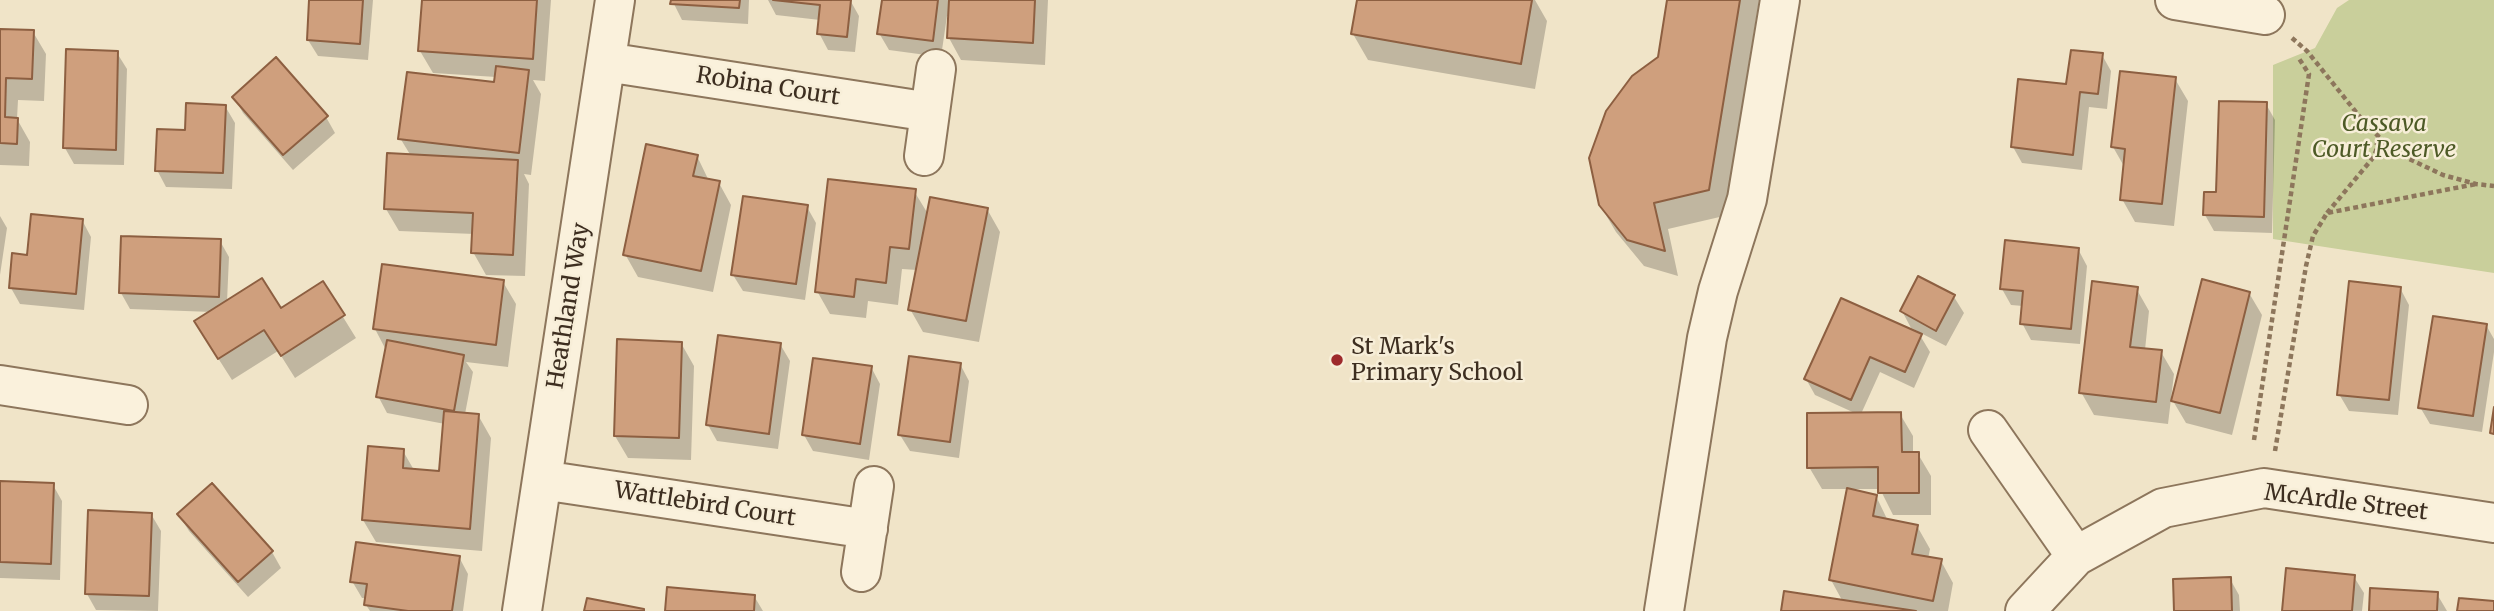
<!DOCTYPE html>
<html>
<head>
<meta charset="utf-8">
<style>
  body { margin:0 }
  canvas { display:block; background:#f0e4c8 }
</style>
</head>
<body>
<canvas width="2494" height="611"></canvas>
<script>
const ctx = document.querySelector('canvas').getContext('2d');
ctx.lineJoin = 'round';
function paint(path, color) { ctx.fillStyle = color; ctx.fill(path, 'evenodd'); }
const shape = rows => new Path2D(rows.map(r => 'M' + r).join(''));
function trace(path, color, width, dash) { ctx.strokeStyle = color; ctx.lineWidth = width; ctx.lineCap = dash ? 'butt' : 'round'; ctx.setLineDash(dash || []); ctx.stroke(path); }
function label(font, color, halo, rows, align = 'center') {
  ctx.font = font + ' Merriweather,serif'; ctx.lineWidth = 5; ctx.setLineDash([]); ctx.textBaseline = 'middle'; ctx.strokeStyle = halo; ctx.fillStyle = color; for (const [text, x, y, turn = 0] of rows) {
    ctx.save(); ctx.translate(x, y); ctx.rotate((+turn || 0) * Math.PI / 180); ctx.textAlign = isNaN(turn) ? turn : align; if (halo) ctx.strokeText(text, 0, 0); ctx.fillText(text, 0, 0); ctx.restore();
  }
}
paint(shape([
  [2349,0,2494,0,2494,273,2273,239,2273,65,2315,48,2337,8]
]), '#c9cf9b');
paint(shape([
  [311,0,373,0,368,60,318,56,308,40],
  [424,0,551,0,545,81,533,80,541,94,531,175,524,174,529,184,525,276,486,275,473,252,474,234,399,231,386,209,411,156,400,138,495,84,496,77,433,73,420,51],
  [672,0,749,0,748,24,682,20],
  [768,0,850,0,859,16,855,52,828,50,819,33,820,20,776,15],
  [884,0,1048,0,1045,65,961,60,949,38,950,16,947,16,941,57,889,50,879,33],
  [1358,0,1535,0,1547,21,1535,89,1368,60,1353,34],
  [1668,0,1759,0,1724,216,1668,229,1678,276,1644,266,1616,232,1600,205,1660,57],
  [0,30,33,32,46,54,44,101,18,100,17,119,30,142,29,166,0,165],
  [117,53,127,69,124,165,74,164,65,148],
  [2102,55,2111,71,2107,109,2089,107,2082,170,2022,163,2013,147,2068,86],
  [2175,79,2188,101,2174,226,2135,222,2122,199,2125,168,2113,147],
  [234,97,326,117,335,133,293,170,243,113],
  [2266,104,2275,120,2272,233,2214,231,2205,215],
  [225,106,235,123,232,189,166,187,157,170],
  [697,156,709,181,719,183,731,205,713,292,638,277,625,254],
  [914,191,928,214,987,209,1000,232,979,342,923,332,910,309,917,270,902,269,898,305,868,301,866,318,830,314,817,291],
  [807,207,816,223,805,300,743,291,733,275],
  [0,216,7,228,0,275],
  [82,220,91,237,84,310,20,304,11,288],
  [220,241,229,257,227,302,280,310,322,283,356,338,295,378,278,351,232,380,209,344,212,312,130,309,121,293],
  [2078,249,2087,266,2080,344,2031,340,2022,323,2023,306,2011,305,2002,289],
  [503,282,516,304,508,367,466,362,473,372,465,414,478,415,491,438,482,551,376,542,363,520,403,451,414,470,441,472,445,424,387,413,378,396,386,350,375,329],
  [2136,288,2149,311,2145,350,2161,352,2174,374,2168,424,2094,415,2081,392],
  [2400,288,2409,305,2398,415,2349,411,2339,394],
  [2249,293,2262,315,2232,435,2186,423,2173,401],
  [1954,297,1964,313,1946,346,1911,328,1902,311],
  [2486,325,2494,339,2494,352,2482,432,2430,424,2420,407],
  [1918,332,1930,352,1914,388,1880,372,1861,414,1900,414,1913,436,1913,454,1918,454,1931,476,1931,515,1893,515,1880,489,1849,489,1876,496,1888,521,1917,526,1930,549,1928,559,1941,561,1953,583,1948,611,1783,611,1843,602,1831,580,1849,489,1822,489,1809,467,1857,414,1815,395,1806,379],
  [681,343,694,366,691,460,628,458,615,436],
  [780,344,790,361,778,449,717,441,708,425],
  [960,364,969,381,959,458,910,451,900,435],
  [871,367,880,384,869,460,813,451,804,435],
  [0,482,53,485,62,501,60,580,0,578],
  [151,514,161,531,158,611,96,610,87,594],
  [179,515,272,552,281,568,248,597,189,531],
  [459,557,468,574,463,611,370,611,366,605,367,598,362,598,352,581],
  [2354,577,2364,593,2362,611,2284,611],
  [2230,579,2239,595,2240,611,2176,611],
  [2437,594,2447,611,2370,611],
  [754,596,763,611,667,611]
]), '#0003');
const building = shape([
  [309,0,363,0,360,44,307,40,309,0],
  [422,0,537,0,533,59,418,51,422,0],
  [671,0,740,0,739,8,670,4,671,0],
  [773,0,851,0,847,37,817,34,820,5,773,0],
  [882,0,938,0,933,41,877,34,882,0],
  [949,0,1035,0,1033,43,947,38,949,0],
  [1357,0,1532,0,1521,64,1351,34,1357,0],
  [1667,0,1740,0,1709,190,1654,203,1665,251,1627,240,1599,205,1589,158,1606,111,1632,76,1658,57,1667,0],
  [0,29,34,30,32,79,6,78,5,117,18,118,17,144,0,143,0,29],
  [66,49,118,51,116,150,63,148,66,49],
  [2071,50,2103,53,2098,94,2080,92,2073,155,2011,147,2018,79,2066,84,2071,50],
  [276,57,328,116,283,155,232,97,276,57],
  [496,66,529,70,519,153,398,139,407,72,494,82,496,66],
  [2120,71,2176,77,2162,204,2120,200,2125,149,2111,147,2120,71],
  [2219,101,2267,102,2264,217,2203,215,2204,192,2216,192,2219,101],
  [186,103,226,105,223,173,155,171,157,129,185,130,186,103],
  [646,144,698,155,693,176,720,181,701,271,623,255,646,144],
  [387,153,518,160,513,255,471,253,473,213,384,209,387,153],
  [828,179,916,189,909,249,890,247,886,283,856,279,854,297,815,292,828,179],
  [743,196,808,205,796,284,731,275,743,196],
  [930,197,988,208,966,321,908,310,930,197],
  [31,214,83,219,76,294,9,288,12,253,27,255,31,214],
  [121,236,221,239,219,297,119,293,121,236],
  [2005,240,2079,248,2071,329,2020,324,2023,291,2000,289,2005,240],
  [382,264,504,280,496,345,373,329,382,264],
  [1918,276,1955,295,1936,331,1900,311,1918,276],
  [262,278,281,308,323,281,345,315,281,356,264,330,218,359,194,321,262,278],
  [2202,279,2250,292,2220,413,2171,401,2202,279],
  [2092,281,2138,287,2130,347,2162,350,2156,402,2079,393,2092,281],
  [2349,281,2401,287,2389,400,2337,395,2349,281],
  [1841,298,1922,334,1905,372,1870,357,1851,400,1804,379,1841,298],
  [2433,316,2487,324,2473,416,2418,408,2433,316],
  [718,335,781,343,769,434,706,425,718,335],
  [617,339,682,342,679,438,614,436,617,339],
  [387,340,464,355,454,411,376,397,387,340],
  [909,356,961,363,950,442,898,435,909,356],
  [813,358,872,366,860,444,802,435,813,358],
  [2494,407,2494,434,2490,433,2494,407],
  [444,411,479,414,470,529,362,520,368,446,404,449,403,468,439,471,444,411],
  [1901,412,1902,452,1919,452,1919,493,1878,493,1878,467,1807,468,1807,413,1901,412],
  [0,481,54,483,51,564,0,562,0,481],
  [212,483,273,551,238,582,177,514,212,483],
  [1847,488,1877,495,1873,516,1918,525,1912,554,1942,559,1933,601,1829,580,1847,488],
  [88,510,152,513,149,596,85,594,88,510],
  [356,542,460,556,452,611,408,611,364,605,367,584,350,582,356,542],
  [2286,568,2355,575,2352,611,2282,611,2286,568],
  [2231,577,2232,611,2174,611,2173,579,2231,577],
  [667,587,755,595,754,611,665,611,667,587],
  [2370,588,2438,592,2437,611,2369,611,2370,588],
  [1784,591,1916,611,1781,611,1784,591],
  [587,598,644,609,644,611,584,611,587,598],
  [2459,598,2494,601,2494,611,2457,611,2459,598]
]);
paint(building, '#cf9f7d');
trace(building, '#8d5f41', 2);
const minor = shape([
  [2175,0,2265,15],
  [606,62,930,112],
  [924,156,936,69],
  [0,385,128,405],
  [1988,430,2076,556],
  [542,480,868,529],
  [861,572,874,486],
  [522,611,615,0],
  [1664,611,1707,338,1718,291,1747,199,1780,0],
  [2025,611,2076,556,2163,508,2264,488,2494,523]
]);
trace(minor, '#8d765c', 42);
trace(shape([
  [2292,38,2307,51,2360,117,2378,136,2403,156,2443,175,2476,184,2494,186],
  [2327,213,2372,159,2376,151,2378,136],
  [2254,440,2309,74,2298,57],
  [2275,451,2306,266,2313,236,2327,213,2476,184]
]), '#8d765c', 4.5, [5, 3.5]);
trace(minor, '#faf1dc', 38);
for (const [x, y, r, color] of [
  [1337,360,7,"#9e2a2b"]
]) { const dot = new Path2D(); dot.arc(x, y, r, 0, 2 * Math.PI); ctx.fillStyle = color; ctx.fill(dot); trace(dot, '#f7eed8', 2.5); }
label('23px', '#3d2e20', '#f7eed8', [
  ["Robina Court",768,87,9],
  ["Heathland Way",569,306,-81],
  ["McArdle Street",2346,503,7],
  ["Wattlebird Court",705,505,9]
]);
label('italic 23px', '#4d5a26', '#f7eed8', [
  ["Cassava",2384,124],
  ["Court Reserve",2384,150]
]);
label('23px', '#3d2e20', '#f7eed8', [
  ["St Mark's",1351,347],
  ["Primary School",1351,373]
], 'left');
</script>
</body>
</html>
